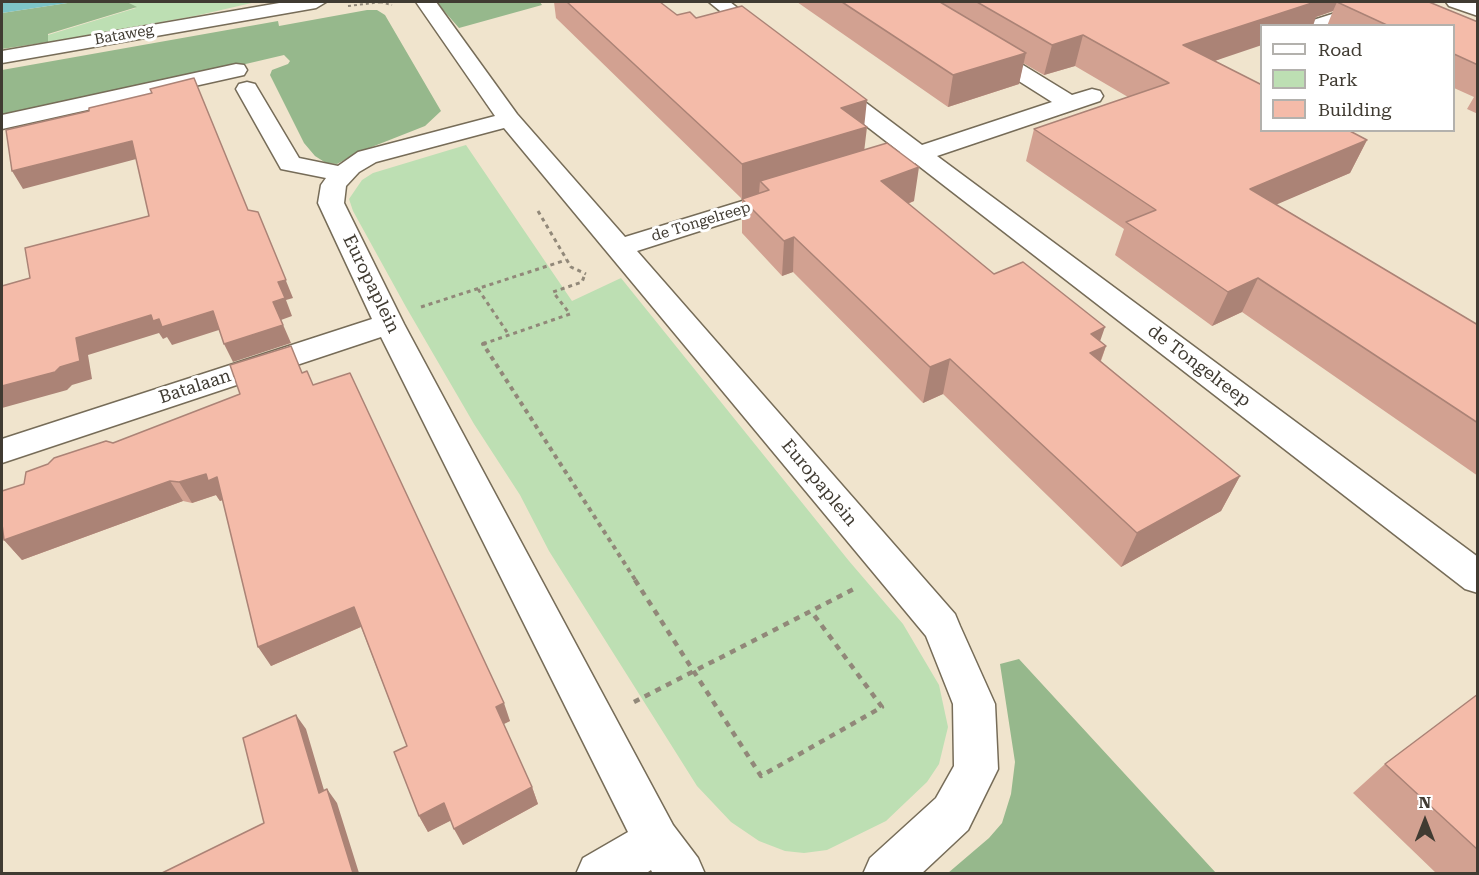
<!DOCTYPE html>
<html>
<head>
<meta charset="utf-8">
<style>
  body { margin:0 }
  #map { position:relative; width:1479px; height:875px; overflow:hidden; background:#f0e4cd; font-family:"Roboto Serif",serif }
  canvas { display:block }
  .frame { position:absolute; inset:0; border:3px solid #403b32; pointer-events:none }
  .legend { position:absolute; left:1260px; top:24px; width:195px; height:108px; box-sizing:border-box; background:#fff; border:2px solid #b3b1ad; margin:0; padding:8px 10px; list-style:none; font-size:18px; color:#403b32 }
  .legend li { display:flex; align-items:center; gap:12px; height:30px }
  .legend b { width:30px; border:2px solid #b3b1ad }
  .north { position:absolute; left:1395px; top:791px; width:60px; height:60px; -webkit-text-stroke:4px #fff; paint-order:stroke; rotate:0deg; font-size:16px; font-weight:700; line-height:24px; text-align:center; color:#403b32 }
  .north::after { content:''; display:block; margin:auto; width:21px; height:27px; background:#403b32; clip-path:polygon(50% 0,100% 100%,50% 72%,0 100%) }
</style>
</head>
<body>
<div id="map">
<canvas width="1479" height="875"></canvas>
<div class="frame"></div>
<ul class="legend">
<li><b style="height:8px;background:#fff"></b>Road</li>
<li><b style="height:16px;background:#bddfb3"></b>Park</li>
<li><b style="height:16px;background:#f4bba9"></b>Building</li>
</ul>
<div class="north">N</div>
</div>
<script>
const ctx = document.querySelector('canvas').getContext('2d');
ctx.lineJoin = 'round';
function paint(path, color) { ctx.fillStyle = color; ctx.fill(path, 'evenodd'); }
const shape = rows => new Path2D(rows.map(r => 'M' + r).join(''));
function trace(path, color, width, dash) { ctx.strokeStyle = color; ctx.lineWidth = width; ctx.lineCap = dash ? 'butt' : 'round'; ctx.setLineDash(dash || []); ctx.stroke(path); }
function label(font, color, halo, rows, align = 'center') {
  ctx.font = font + ' "Roboto Serif",serif'; ctx.lineWidth = 6; ctx.setLineDash([]); ctx.textBaseline = 'middle'; ctx.strokeStyle = halo; ctx.fillStyle = color; for (const [text, x, y, turn = 0] of rows) {
    ctx.save(); ctx.translate(x, y); ctx.rotate((+turn || 0) * Math.PI / 180); ctx.textAlign = isNaN(turn) ? turn : align; if (halo) ctx.strokeText(text, 0, 0); ctx.fillText(text, 0, 0); ctx.restore();
  }
}
paint(shape([
  [127,2,256,2,195,16,48,42,48,35,136,8],
  [466,145,572,301,621,278,849,561,903,624,939,685,948,727,939,764,927,782,886,821,827,850,804,853,785,851,759,841,731,822,697,786,549,551,520,495,474,424,406,307,353,211,349,199,362,180,373,173]
]), '#bddfb3');
paint(shape([
  [74,2,127,2,137,7,48,34,48,42,2,49,2,13],
  [441,2,540,2,542,5,459,28,437,3],
  [367,10,377,10,385,15,441,111,425,126,359,152,337,164,326,163,315,156,304,143,270,75,272,70,288,64,290,61,284,55,118,94,117,90,2,115,2,70,278,21,279,26],
  [1019,659,1216,873,948,873,989,838,1002,823,1011,794,1015,762,1000,664]
]), '#96b88c');
paint(shape([
  [2,2,74,2,2,13]
]), '#7ec5c7');
const minor = shape([
  [285,2,326,2,316,8,2,63,2,51,285,2],
  [416,2,436,2,517,114,625,237,785,188,794,191,798,196,794,201,637,251,955,614,960,626,995,704,998,769,968,830,921,874,863,874,870,858,936,798,954,766,953,704,926,636,504,128,376,162,359,172,346,186,344,203,404,324,673,825,698,858,705,874,653,874,651,870,645,874,576,874,583,858,628,832,381,337,2,463,2,439,372,319,318,203,321,185,326,178,281,169,236,89,239,84,247,82,255,84,299,158,338,166,358,152,495,116,416,2],
  [709,2,730,2,774,37,771,41,764,43,757,41,709,2],
  [898,2,920,2,1072,95,1092,89,1100,91,1103,96,1100,101,937,156,1478,557,1478,593,1465,589,915,163,903,166,894,164,891,159,900,152,821,91,818,86,821,81,837,81,922,145,1052,102,900,6,898,2],
  [1370,2,1398,2,1395,6,1336,26,1304,26,1307,22,1370,2],
  [1446,2,1478,3,1478,16,1449,6,1446,2],
  [236,64,244,65,247,70,244,75,2,129,2,115,236,64]
]);
trace(minor, '#766c58', 3);
trace(shape([
  [380,2,392,5],
  [348,6,382,2]
]), '#918879', 2, [3, 3]);
trace(shape([
  [538,211,571,267,586,274],
  [478,289,509,335],
  [421,307,566,260],
  [483,344,570,314,553,292,582,282,585,274]
]), '#918879', 3, [4, 4]);
trace(shape([
  [486,343,483,344,636,581]
]), '#918879', 4, [4.5, 4.5]);
trace(shape([
  [635,580,761,776,882,707,811,611],
  [634,702,854,589]
]), '#918879', 4.5, [6, 6]);
paint(minor, '#fff');
paint(shape([
  [554,2,660,2,677,15,696,18,864,126,864,149,914,201,908,204,994,274,1100,341,1106,346,1101,361,1240,476,1221,511,1121,567,943,394,923,403,793,272,782,276,742,233,742,199,556,18],
  [797,2,1429,2,1478,22,1478,114,1467,109,1474,97,1454,88,1454,26,1327,26,1333,11,1316,17,1215,61,1367,140,1350,173,1276,204,1478,325,1478,476,1242,312,1212,326,1115,255,1124,229,1026,161,1034,129,1128,97,1075,66,1044,75,1023,63,1019,84,948,107],
  [303,373,313,385,510,721,503,724,532,787,538,804,463,845,451,820,428,832,419,816,407,746,361,627,271,666,223,500,220,501,216,495,192,503,183,501,22,560,4,540,24,484,113,443],
  [1478,694,1478,873,1436,873,1353,793,1385,764]
]), '#d2a191');
paint(shape([
  [1312,2,1360,2,1337,2,1333,11,1316,17,1313,26,1262,26,1262,45,1173,75,1183,45],
  [1083,35,1075,66,1044,75,1052,45],
  [1026,53,1019,84,948,107,953,75],
  [867,100,864,128,867,127,863,161,760,181,759,193,742,199,742,164,841,108],
  [1367,140,1350,173,1236,222,1250,189],
  [132,141,140,158,23,189,12,171],
  [919,167,914,201,877,215,881,181],
  [258,212,293,298,286,300,292,316,281,320,291,343,233,362,224,344,273,302],
  [794,237,793,272,782,276,784,241],
  [1258,278,1242,312,1212,326,1228,292],
  [213,311,222,329,172,345,167,337,163,339,159,333,88,355,92,379,72,385,67,390,2,408,2,386,76,338,151,315,159,319],
  [1105,327,1097,350,1106,346,1093,381,1078,389,1091,334],
  [950,359,943,394,923,403,930,367],
  [206,474,217,477,229,497,220,501,216,495,192,503,179,482],
  [1240,476,1221,511,1121,567,1137,533],
  [170,481,183,501,22,560,4,540],
  [354,607,363,626,271,666,258,647],
  [504,703,510,721,502,725,496,707],
  [296,715,306,729,329,807,319,793],
  [532,787,538,804,463,845,454,829],
  [327,789,337,803,359,873,353,873],
  [444,803,452,820,428,832,419,816]
]), '#ab8376');
const building = shape([
  [567,2,660,2,677,15,690,12,696,18,742,6,867,100,841,108,867,127,742,164,567,2],
  [842,2,940,2,1026,53,953,75,842,2],
  [977,2,1315,2,1183,45,1262,85,1262,130,1348,130,1367,140,1250,189,1478,325,1478,423,1258,278,1228,292,1126,222,1156,210,1034,129,1169,83,1083,35,1052,45,977,2],
  [1337,2,1429,2,1478,22,1478,65,1454,54,1454,26,1389,26,1337,2],
  [194,78,248,210,258,212,286,280,278,282,285,298,273,302,283,325,224,344,213,311,162,327,159,319,153,321,151,315,76,338,80,361,60,367,55,372,2,386,2,286,30,278,25,248,149,216,132,141,12,171,6,130,89,111,89,108,152,93,150,89,194,78],
  [887,143,919,167,881,181,994,274,1023,262,1105,327,1091,334,1106,346,1090,353,1240,476,1137,533,950,359,930,367,794,237,784,241,742,199,769,190,760,181,887,143],
  [291,346,302,373,307,371,313,385,350,373,504,703,496,707,532,787,454,829,444,803,419,816,394,752,407,746,354,607,258,647,217,477,208,481,206,474,179,482,170,481,4,540,2,524,2,491,24,484,26,472,48,464,54,458,106,441,113,443,240,394,230,365,291,346],
  [1478,694,1478,850,1385,764,1478,694],
  [296,715,319,793,327,789,353,873,162,873,264,823,243,738,296,715]
]);
paint(building, '#f4bba9');
trace(building, '#ab8376', 1.5);
label('15px', '#403b32', '#fff', [
  ["Bataweg",124,35,-10],
  ["de Tongelreep",701,222,-17]
]);
label('18px', '#403b32', '#fff', [
  ["Europaplein",371,284,64],
  ["de Tongelreep",1199,366,37],
  ["Batalaan",195,387,-18],
  ["Europaplein",819,483,50]
]);
</script>
</body>
</html>
